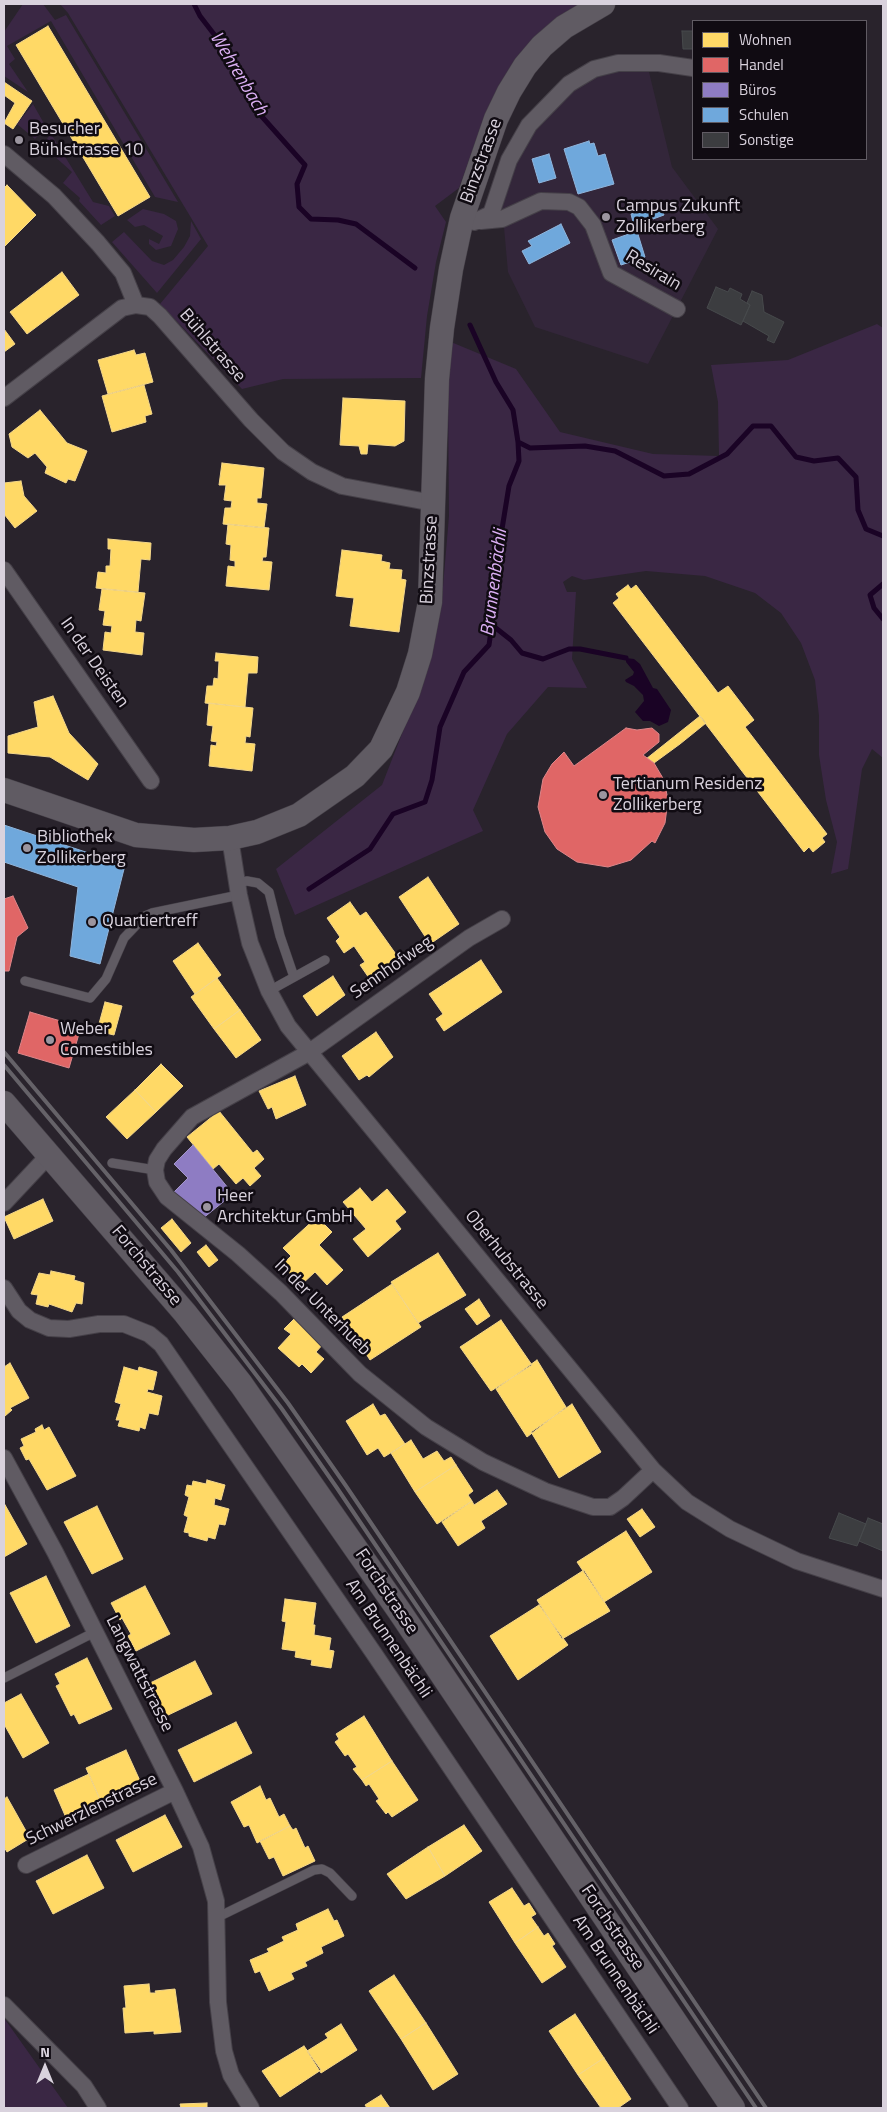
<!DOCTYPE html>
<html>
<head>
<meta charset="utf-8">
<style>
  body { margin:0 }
  #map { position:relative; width:887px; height:2112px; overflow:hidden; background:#29232c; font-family:"Titillium Web",sans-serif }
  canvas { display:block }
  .frame { position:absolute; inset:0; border:5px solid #d9d2dd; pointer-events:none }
  .legend { position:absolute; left:692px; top:20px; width:175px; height:140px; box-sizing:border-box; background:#100b12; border:1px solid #605b63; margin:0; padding:6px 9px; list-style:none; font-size:15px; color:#d9d2dd }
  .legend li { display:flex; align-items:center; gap:10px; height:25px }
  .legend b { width:25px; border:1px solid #605b63 }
  .north { position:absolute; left:20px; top:2042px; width:50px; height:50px; -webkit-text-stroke:4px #100b12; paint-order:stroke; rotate:0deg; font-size:14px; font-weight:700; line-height:20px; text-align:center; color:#d9d2dd }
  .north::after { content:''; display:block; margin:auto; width:18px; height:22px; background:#d9d2dd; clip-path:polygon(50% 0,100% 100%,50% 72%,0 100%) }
</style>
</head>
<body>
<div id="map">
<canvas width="887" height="2112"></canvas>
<div class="frame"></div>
<ul class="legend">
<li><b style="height:14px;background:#ffd966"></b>Wohnen</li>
<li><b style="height:14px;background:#e06666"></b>Handel</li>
<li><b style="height:14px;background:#8e7cc3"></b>Büros</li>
<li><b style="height:14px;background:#6fa8dc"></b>Schulen</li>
<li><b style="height:14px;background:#3c3d40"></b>Sonstige</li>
</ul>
<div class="north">N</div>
</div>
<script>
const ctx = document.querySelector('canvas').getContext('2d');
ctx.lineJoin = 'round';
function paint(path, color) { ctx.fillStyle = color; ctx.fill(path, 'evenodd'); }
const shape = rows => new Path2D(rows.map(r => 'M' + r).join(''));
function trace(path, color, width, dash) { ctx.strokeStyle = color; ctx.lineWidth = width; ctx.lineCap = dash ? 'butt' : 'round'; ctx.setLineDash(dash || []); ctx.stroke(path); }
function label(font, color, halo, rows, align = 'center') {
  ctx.font = font + ' "Titillium Web",sans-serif'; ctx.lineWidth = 5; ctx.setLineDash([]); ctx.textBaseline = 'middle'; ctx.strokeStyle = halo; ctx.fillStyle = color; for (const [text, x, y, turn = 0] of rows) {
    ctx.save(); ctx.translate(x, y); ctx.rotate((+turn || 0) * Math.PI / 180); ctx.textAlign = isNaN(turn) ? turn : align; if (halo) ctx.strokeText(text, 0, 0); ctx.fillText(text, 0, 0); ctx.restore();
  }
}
paint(shape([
  [618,69,649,72,672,167,718,229,648,364,535,327,508,272,502,205,516,158,540,120,575,86]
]), '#33263a');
paint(shape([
  [23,4,43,4,55,20,66,15,178,202,155,197,51,21,7,46,15,59,9,64,28,92,4,76,4,32],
  [60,4,582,4,507,72,487,110,459,188,435,206,446,222,436,262,427,316,421,378,283,379,242,389,160,304,208,246,68,13],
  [33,104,46,127,35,139,17,124],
  [51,134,93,202,109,206,115,216,101,225,79,201,80,198,63,183,72,172,42,145],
  [143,209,164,214,176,221,178,229,171,246,156,250,149,244,149,239,159,244,163,236,144,225,135,227,127,220],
  [191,221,201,239,157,293,112,242,124,232,152,261,164,265,173,260,184,247,190,236],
  [877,324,883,328,883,758,872,749,862,769,848,869,831,874,837,842,826,800,819,755,819,716,815,680,801,643,781,613,755,593,705,576,646,571,584,580,572,576,563,582,567,592,576,592,572,659,587,688,548,687,507,734,473,810,483,831,295,915,276,869,382,785,414,703,441,610,449,516,448,393,451,342,516,369,560,432,653,454,719,456,718,402,711,365,788,360],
  [4,2018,68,2108,4,2108]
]), '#3a2744');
paint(shape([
  [626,658,634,659,640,664,653,688,657,689,671,710,668,722,659,726,650,721,643,721,635,712,644,701,643,695,634,686,626,682,625,680,633,675,634,672,626,662]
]), '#1a0325');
const homes = shape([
  [48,26,150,197,118,216,16,45,48,26],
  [4,82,32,101,13,129,4,123,15,103,4,95,4,82],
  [7,185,36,215,4,247,4,188,7,185],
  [62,272,79,295,27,334,10,312,62,272],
  [4,329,15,344,4,352,4,329],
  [134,350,136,355,145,353,153,382,108,394,98,360,134,350],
  [144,385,152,414,145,416,146,422,112,432,102,396,144,385],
  [343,398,405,401,404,441,395,446,368,444,367,454,361,454,359,446,340,445,343,398],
  [40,410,67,443,87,451,75,481,68,479,66,483,45,473,47,467,35,453,28,458,12,447,9,434,40,410],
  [222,463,264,468,261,498,257,498,257,503,267,504,264,528,223,524,225,508,231,508,232,501,224,500,226,485,219,485,222,463],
  [21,481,24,496,37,511,15,528,4,514,4,483,21,481],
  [228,524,269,528,266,557,263,557,262,561,272,562,269,590,226,586,228,566,235,567,235,561,230,560,231,545,226,544,228,524],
  [108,539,151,543,150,560,141,559,138,592,96,588,98,572,106,573,106,566,110,566,111,549,108,549,108,539],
  [342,550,382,555,381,561,390,563,389,569,402,570,401,579,406,580,399,632,350,626,354,598,336,596,342,550],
  [628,585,631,589,636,585,718,693,728,686,754,720,745,727,827,834,822,838,825,842,813,852,809,847,804,852,613,603,619,598,616,594,628,585],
  [102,589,145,593,141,621,136,620,135,632,144,633,142,655,103,650,105,632,111,633,112,626,103,625,105,611,99,610,102,589],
  [216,653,258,657,257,673,248,673,245,707,205,703,207,686,213,686,214,678,218,679,219,661,215,661,216,653],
  [53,696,69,733,98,764,88,780,50,757,8,753,8,736,38,727,34,702,53,696],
  [209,703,253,708,250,737,246,736,245,743,255,744,252,771,209,766,211,745,216,746,217,742,211,741,213,726,207,725,209,703],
  [700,716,706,723,680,744,654,763,646,759,700,716],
  [428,877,459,924,430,944,399,897,428,877],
  [350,902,360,916,366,912,398,957,369,978,360,965,365,962,354,946,344,953,336,941,340,937,327,918,350,902],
  [198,943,221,975,195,994,173,961,198,943],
  [481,960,502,992,444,1031,436,1019,443,1014,429,994,481,960],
  [333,976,345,995,317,1016,303,996,333,976],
  [217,978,240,1010,214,1029,191,997,217,978],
  [105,1002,122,1006,114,1035,97,1031,105,1002],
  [240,1010,261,1040,236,1058,214,1029,240,1010],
  [376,1032,393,1057,369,1077,367,1075,359,1080,342,1056,376,1032],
  [161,1064,183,1086,156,1112,135,1090,161,1064],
  [295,1076,306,1105,276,1119,272,1107,268,1109,259,1091,295,1076],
  [135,1090,156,1112,127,1139,106,1117,135,1090],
  [219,1111,253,1153,257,1150,264,1159,254,1168,261,1176,250,1186,243,1178,236,1184,219,1164,213,1169,187,1137,219,1111],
  [360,1188,372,1202,387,1189,406,1212,395,1221,401,1229,368,1257,353,1239,366,1229,343,1202,360,1188],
  [43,1199,53,1221,14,1239,4,1217,43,1199],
  [317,1217,332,1232,319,1245,343,1270,327,1285,315,1272,301,1285,282,1265,291,1256,283,1248,317,1217],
  [172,1219,191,1243,181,1252,161,1228,172,1219],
  [206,1245,218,1260,209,1267,197,1252,206,1245],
  [438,1253,466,1295,418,1323,391,1282,438,1253],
  [51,1271,75,1276,74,1280,84,1283,82,1304,76,1303,72,1312,49,1304,48,1307,36,1304,38,1295,31,1294,39,1273,50,1275,51,1271],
  [392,1284,421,1327,370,1360,342,1317,392,1284],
  [479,1299,490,1316,477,1325,465,1309,479,1299],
  [295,1318,324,1343,316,1352,324,1359,311,1373,302,1364,299,1367,278,1348,291,1334,284,1329,295,1318],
  [501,1320,532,1365,491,1391,460,1347,501,1320],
  [537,1360,566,1407,527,1437,496,1389,537,1360],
  [10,1363,29,1398,10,1408,12,1410,5,1416,4,1367,10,1363],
  [124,1367,138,1371,139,1367,157,1372,153,1390,148,1389,147,1392,162,1396,158,1415,149,1413,145,1429,140,1427,139,1431,118,1426,120,1420,116,1420,121,1404,115,1402,124,1367],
  [373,1404,380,1416,385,1414,405,1444,384,1457,378,1448,367,1455,346,1421,373,1404],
  [572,1404,601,1452,559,1478,531,1432,572,1404],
  [42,1425,44,1430,49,1427,76,1476,47,1490,29,1459,26,1460,20,1448,24,1446,21,1439,36,1432,35,1429,42,1425],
  [411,1440,423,1459,437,1451,444,1461,451,1457,456,1465,415,1492,391,1453,411,1440],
  [456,1465,473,1491,468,1495,472,1501,437,1524,415,1492,456,1465],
  [207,1480,225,1485,221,1500,215,1498,214,1505,229,1509,225,1525,219,1524,215,1539,208,1537,207,1541,189,1536,189,1533,184,1532,188,1517,184,1515,189,1497,185,1495,187,1485,192,1486,193,1481,206,1484,207,1480],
  [497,1490,507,1504,481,1521,485,1528,458,1546,442,1522,472,1501,474,1505,497,1490],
  [4,1503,27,1544,4,1557,4,1503],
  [97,1506,123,1559,92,1574,64,1522,97,1506],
  [642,1509,655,1527,640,1537,627,1519,642,1509],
  [626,1531,652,1572,604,1602,577,1562,626,1531],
  [584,1570,610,1611,562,1639,537,1600,584,1570],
  [46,1576,70,1626,36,1643,10,1593,46,1576],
  [145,1586,170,1634,136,1651,128,1636,131,1634,122,1618,120,1620,111,1603,145,1586],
  [285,1599,316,1603,313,1625,315,1625,314,1635,331,1638,329,1650,334,1651,331,1668,311,1665,312,1660,295,1657,296,1651,282,1649,286,1622,282,1621,285,1599],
  [539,1605,568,1645,518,1680,490,1636,539,1605],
  [87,1658,112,1709,79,1724,74,1714,71,1716,56,1686,60,1684,55,1674,87,1658],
  [195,1661,212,1694,162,1718,146,1685,195,1661],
  [21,1694,49,1743,23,1758,4,1724,4,1703,21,1694],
  [364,1716,392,1761,362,1780,353,1769,357,1767,348,1754,345,1756,335,1742,339,1739,336,1734,364,1716],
  [236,1722,252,1753,194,1782,178,1750,236,1722],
  [126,1750,141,1783,101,1802,86,1768,126,1750],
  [392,1761,418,1800,392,1817,388,1812,386,1814,376,1801,379,1799,369,1784,366,1786,362,1780,392,1761],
  [89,1774,102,1804,67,1820,54,1790,89,1774],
  [260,1786,266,1800,270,1798,279,1817,284,1814,290,1826,257,1843,249,1825,244,1827,231,1802,260,1786],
  [7,1797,30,1838,7,1852,4,1847,4,1799,7,1797],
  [165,1815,182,1847,133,1872,116,1840,165,1815],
  [464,1825,482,1851,445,1876,428,1847,464,1825],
  [290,1826,293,1830,296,1828,305,1848,308,1846,315,1861,283,1876,274,1857,269,1859,260,1841,290,1826],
  [428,1847,445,1876,406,1899,387,1874,428,1847],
  [87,1855,104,1888,53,1914,36,1881,87,1855],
  [512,1888,524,1906,529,1903,536,1914,531,1917,538,1927,515,1943,489,1902,512,1888],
  [328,1909,334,1921,337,1920,344,1936,321,1947,323,1953,305,1962,307,1966,291,1973,294,1979,269,1991,260,1971,255,1973,250,1960,269,1952,267,1949,284,1941,282,1937,298,1930,296,1924,328,1909],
  [538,1927,544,1936,548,1933,555,1944,552,1946,566,1967,542,1983,515,1943,538,1927],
  [394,1975,426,2023,401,2039,369,1991,394,1975],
  [149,1984,150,1993,156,1993,155,1991,175,1989,181,2032,154,2034,154,2031,125,2033,123,2008,126,2008,124,1986,149,1984],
  [575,2014,604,2058,578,2075,549,2031,575,2014],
  [426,2023,458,2074,433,2090,401,2039,426,2023],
  [341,2024,357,2050,321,2073,307,2051,328,2038,325,2034,341,2024],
  [304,2046,321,2070,280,2097,262,2071,304,2046],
  [604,2058,631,2099,618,2108,601,2108,578,2075,604,2058],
  [381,2095,390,2108,367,2108,365,2105,381,2095],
  [207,2103,207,2108,181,2108,180,2104,207,2103]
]);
paint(homes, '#ffd966');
trace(homes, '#f4d78a', 1);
const shops = shape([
  [626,728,637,730,652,728,659,734,659,742,643,755,654,763,664,780,668,800,665,823,655,843,652,841,631,860,608,867,577,862,557,849,545,832,538,807,543,779,552,764,564,752,574,766,626,728],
  [13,896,28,928,17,937,9,971,4,971,4,899,13,896],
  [30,1012,81,1027,69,1068,18,1053,30,1012]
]);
paint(shops, '#e06666');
trace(shops, '#de868a', 1);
const offices = shape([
  [193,1145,233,1194,202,1219,174,1192,188,1178,174,1164,193,1145]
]);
paint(offices, '#8e7cc3');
trace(offices, '#a496cb', 1);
const schools = shape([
  [589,141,590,144,594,143,598,156,605,154,614,184,578,194,564,149,589,141],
  [549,154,556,178,539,183,532,159,549,154],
  [660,204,664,215,653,219,652,216,633,222,631,214,660,204],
  [561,224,570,243,529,264,522,251,532,246,528,241,561,224],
  [637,231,645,257,621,265,612,240,637,231],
  [4,825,125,865,100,964,70,956,78,887,4,862,4,825]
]);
paint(schools, '#6fa8dc');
trace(schools, '#8fb5dc', 1);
trace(shape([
  [194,4,200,16,230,55,256,110,305,165,297,184,299,207,311,219,338,220,356,224,415,268],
  [470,325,496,382,513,410,518,442,530,448,585,446,615,451,664,476,689,474,727,454,753,426,771,426,796,457,814,461,838,458,856,477,858,510,866,529,883,536],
  [883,584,870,595,874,608,883,619],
  [492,625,511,640,522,653,543,659,569,649,580,649,626,658],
  [309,889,370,849,393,814,425,802,432,780,440,727,464,672,489,645,495,604,495,572,509,486,519,461,518,442]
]), '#1a0325', 5);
const building = shape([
  [682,31,693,31,693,49,683,49,682,31],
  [716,287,728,292,730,288,742,294,740,299,750,305,741,325,707,308,716,287],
  [752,291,762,295,764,312,784,322,774,343,767,340,769,336,743,321,750,305,747,303,752,291],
  [839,1513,866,1524,857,1546,829,1538,839,1513],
  [868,1518,883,1524,883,1551,859,1541,868,1518]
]);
paint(building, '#3c3d40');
trace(building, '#474a4c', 1);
const service = shape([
  [237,883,247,881,258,883,269,892,280,936,294,977],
  [25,981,90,998,106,979,124,938,145,916,152,913,239,895],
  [269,991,325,960],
  [112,1163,155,1170],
  [4,1678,95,1632],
  [218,1917,314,1870,322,1869,330,1873,352,1896]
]);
const minor = shape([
  [4,154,54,196,98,243,123,273,136,305],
  [462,218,474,222,491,214,509,160,529,125,569,84,594,69,618,63,659,63,693,68],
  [481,221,502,219,541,201,569,202,579,207,593,225,611,273,677,309],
  [4,398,122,308,136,305,150,307,160,316,251,420,283,452,312,472,342,486,433,503],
  [4,570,151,781],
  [230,838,239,895,250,943,269,991,288,1026,653,1470,687,1502,730,1529,797,1561,883,1589],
  [502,919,469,938,308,1053,192,1117,164,1149,157,1160,155,1170,157,1182,167,1197,238,1254,281,1293,360,1374,426,1427,483,1462,545,1491,593,1507,610,1507,623,1498,653,1470],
  [4,1203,49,1155],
  [4,1288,19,1311,30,1320,49,1328,69,1329,99,1324,124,1324,149,1334,161,1344,375,1655,680,2108],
  [4,1458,55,1552,175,1791,201,1847,216,1901,218,2002,224,2051,231,2075,251,2108],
  [26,1865,175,1791],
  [4,2005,84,2086,98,2108]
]);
const secondary = shape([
  [4,790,136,835,194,840,230,838,257,832,299,815,355,776,381,749,408,692,420,654,430,602,437,379,442,328,451,269,462,218,496,119,509,92,525,66,542,46,564,27,603,4],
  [4,1103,185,1313,241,1384,400,1612,733,2108]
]);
trace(service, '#454048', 10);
trace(minor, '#454048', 18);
trace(secondary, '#454048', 25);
trace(service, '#605b63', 9);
trace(minor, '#605b63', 16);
trace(secondary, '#605b63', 24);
trace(shape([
  [4,1052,171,1250,288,1403,346,1486,766,2108],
  [4,1065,178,1272,282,1409,337,1488,756,2108]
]), '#656268', 4);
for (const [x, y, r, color] of [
  [19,140,5,"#9b959f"],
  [606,217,5,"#9b959f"],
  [603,795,5,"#9b959f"],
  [27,848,5,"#9b959f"],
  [92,922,5,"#9b959f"],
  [50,1040,5,"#9b959f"],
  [207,1207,5,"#9b959f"]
]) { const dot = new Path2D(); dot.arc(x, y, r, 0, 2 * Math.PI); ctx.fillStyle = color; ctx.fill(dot); trace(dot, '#100b12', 2); }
label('18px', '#d9d2dd', '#100b12', [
  ["Besucher",29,130],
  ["Bühlstrasse 10",29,151],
  ["Campus Zukunft",616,207],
  ["Zollikerberg",616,228],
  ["Tertianum Residenz",613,785],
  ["Zollikerberg",613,806],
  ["Bibliothek",37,838],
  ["Zollikerberg",37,859],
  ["Quartiertreff",102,922],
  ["Weber",60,1030],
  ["Comestibles",60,1051],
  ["Heer",217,1197],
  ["Architektur GmbH",217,1218]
], 'left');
label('18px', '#d9d2dd', '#100b12', [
  ["Binzstrasse",482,161,-70],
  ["Resirain",653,271,31],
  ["Bühlstrasse",212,346,49],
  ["Binzstrasse",430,560,-87],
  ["In der Deisten",94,663,55],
  ["Sennhofweg",392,968,-35],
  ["Oberhubstrasse",506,1260,51],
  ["Forchstrasse",146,1266,50],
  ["In der Unterhueb",322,1308,45],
  ["Forchstrasse",386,1592,56],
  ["Am Brunnenbächli",388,1639,56],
  ["Langwattstrasse",139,1674,63],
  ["Schwerzlenstrasse",92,1810,-26],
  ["Forchstrasse",612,1928,56],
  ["Am Brunnenbächli",615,1975,56]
]);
label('italic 19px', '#dbaff4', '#100b12', [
  ["Wehrenbach",238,74,59],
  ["Brunnenbächli",495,583,-83]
]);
</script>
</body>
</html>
